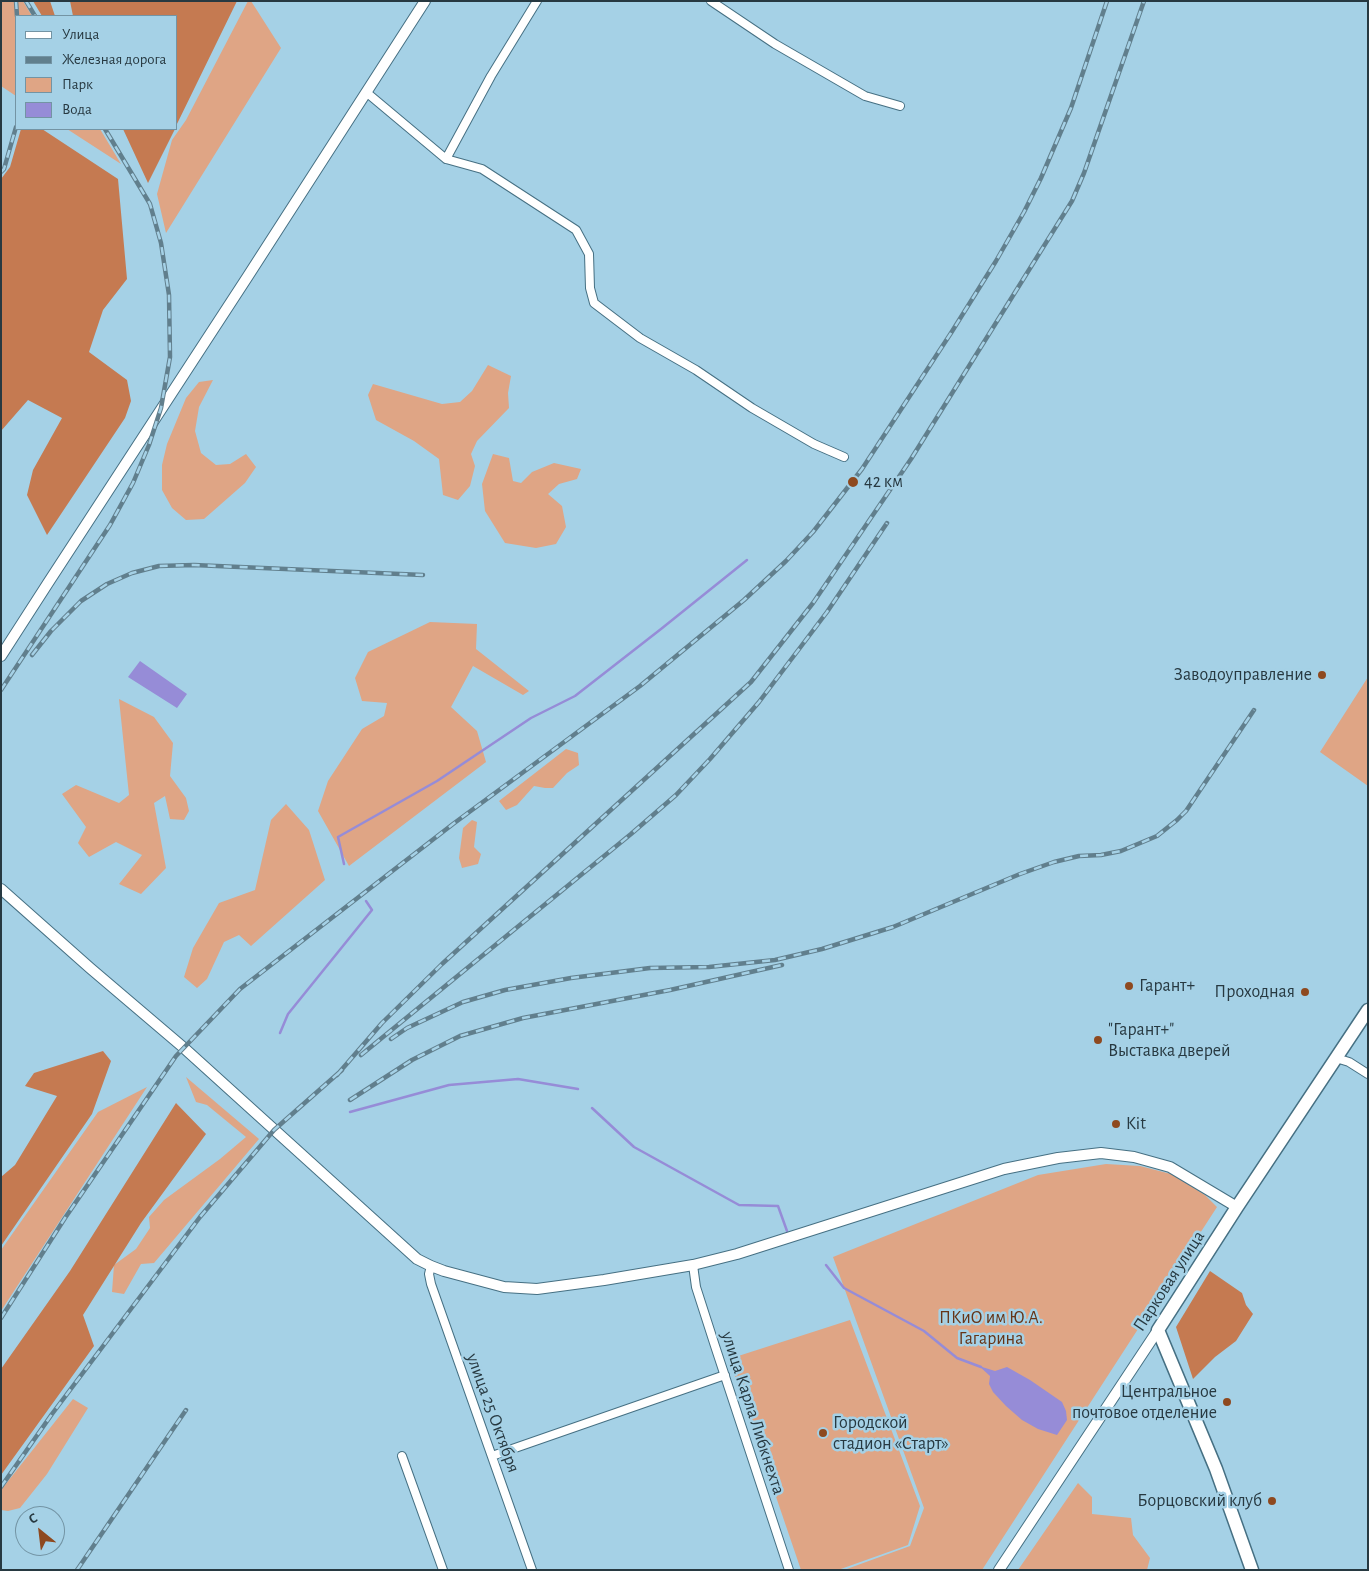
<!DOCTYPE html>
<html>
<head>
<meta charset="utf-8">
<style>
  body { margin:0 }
  #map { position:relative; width:1369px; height:1571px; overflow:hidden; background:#a5d1e6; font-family:"Alegreya Sans",sans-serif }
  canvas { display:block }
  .frame { position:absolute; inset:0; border:2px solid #273941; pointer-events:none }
  .legend { position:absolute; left:15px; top:15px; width:162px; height:115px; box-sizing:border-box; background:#a5d1e6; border:1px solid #7394a4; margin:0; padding:6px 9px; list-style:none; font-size:15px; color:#273941 }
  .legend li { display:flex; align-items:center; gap:10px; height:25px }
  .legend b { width:25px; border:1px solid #7394a4 }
  .north { position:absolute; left:15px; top:1506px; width:50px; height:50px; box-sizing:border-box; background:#a5d1e6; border:1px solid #7394a4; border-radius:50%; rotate:331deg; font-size:14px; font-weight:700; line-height:20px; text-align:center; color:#273941 }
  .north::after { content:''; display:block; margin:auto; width:18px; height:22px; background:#8e491f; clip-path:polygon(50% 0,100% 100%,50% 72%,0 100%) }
</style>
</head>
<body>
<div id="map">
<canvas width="1369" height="1571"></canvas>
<div class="frame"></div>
<ul class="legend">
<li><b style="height:6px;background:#fff"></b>Улица</li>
<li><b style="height:6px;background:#617f8d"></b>Железная дорога</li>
<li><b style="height:14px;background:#dfa585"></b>Парк</li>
<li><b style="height:14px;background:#968cd7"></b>Вода</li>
</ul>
<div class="north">С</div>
</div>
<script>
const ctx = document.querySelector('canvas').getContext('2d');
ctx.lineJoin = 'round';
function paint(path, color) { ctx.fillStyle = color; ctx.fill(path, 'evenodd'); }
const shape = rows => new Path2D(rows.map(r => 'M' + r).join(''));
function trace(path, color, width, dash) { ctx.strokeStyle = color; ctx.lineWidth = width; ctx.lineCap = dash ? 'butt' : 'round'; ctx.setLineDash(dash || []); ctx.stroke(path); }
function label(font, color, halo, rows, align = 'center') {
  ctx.font = font + ' "Alegreya Sans",sans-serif'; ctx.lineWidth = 5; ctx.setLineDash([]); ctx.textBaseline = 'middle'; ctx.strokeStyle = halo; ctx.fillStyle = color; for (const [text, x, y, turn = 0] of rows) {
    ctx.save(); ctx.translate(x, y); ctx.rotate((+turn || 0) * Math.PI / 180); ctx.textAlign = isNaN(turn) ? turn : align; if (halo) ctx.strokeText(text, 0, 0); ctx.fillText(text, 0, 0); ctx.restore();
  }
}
paint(shape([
  [1,1,23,1,32,16,16,16,16,96,1,86],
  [248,1,251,1,281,48,166,233,157,194,172,140,186,120],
  [67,129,100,129,121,164],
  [488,365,511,376,508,393,509,408,477,441,471,454,475,466,470,486,458,500,443,495,439,459,414,441,376,420,368,395,373,384,442,404,460,402,472,391],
  [213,380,199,407,195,431,201,453,216,465,230,464,246,454,256,467,245,483,204,519,186,520,172,508,162,490,162,465,167,444,186,398,199,382],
  [493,454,509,458,513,481,521,483,532,472,554,463,581,469,577,479,559,484,548,494,562,506,566,527,556,544,536,548,505,543,485,511,482,484],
  [430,622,477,624,476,649,529,691,523,695,473,666,451,707,477,731,486,762,349,866,318,811,328,781,362,729,384,716,387,703,362,701,355,678,368,652],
  [1368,677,1368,786,1320,752],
  [119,699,154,717,173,743,170,776,186,798,189,811,184,820,170,819,165,796,154,803,166,868,141,894,119,884,142,855,116,842,89,857,78,843,86,827,62,794,76,785,119,803,129,795],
  [566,749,578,753,579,765,567,773,553,788,545,788,534,786,517,805,506,810,499,801],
  [286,804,309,830,325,880,251,946,239,935,224,942,207,979,197,988,184,977,193,948,219,903,255,890,271,820],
  [472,820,477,822,474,847,481,854,478,864,462,868,459,858,463,828],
  [186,1077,259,1139,154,1263,141,1264,124,1294,112,1292,114,1265,136,1249,150,1228,149,1217,164,1200,220,1159,246,1137,207,1105,196,1102],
  [147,1087,1,1311,1,1250,98,1112],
  [1106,1164,1140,1166,1171,1174,1205,1195,1217,1207,982,1570,844,1570,910,1546,924,1508,833,1257,1038,1175],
  [850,1320,920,1506,908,1545,838,1570,801,1570,729,1359],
  [73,1399,88,1408,47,1474,20,1508,8,1511,1,1510,1,1490],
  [1078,1483,1092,1497,1092,1514,1131,1518,1133,1535,1150,1558,1147,1570,1018,1570]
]), '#dfa585');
paint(shape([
  [33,1,50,1,55,16,42,16],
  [70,1,237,1,176,126,176,16,73,16],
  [21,129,42,129,118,179,127,279,103,310,89,352,127,380,131,401,125,418,47,535,27,495,33,470,62,418,28,400,1,431,1,179,10,167],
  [123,129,175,129,148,183],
  [103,1051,111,1061,92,1114,1,1246,1,1177,15,1165,57,1096,25,1086,34,1073],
  [176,1103,206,1134,141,1223,83,1315,94,1346,1,1475,1,1369,70,1271],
  [1210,1271,1242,1293,1246,1305,1253,1314,1236,1341,1215,1357,1193,1379,1176,1327]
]), '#c57a51');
paint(shape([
  [140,661,187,694,177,708,128,677],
  [979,1366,995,1371,1007,1367,1030,1380,1062,1402,1066,1411,1067,1420,1057,1435,1038,1429,1022,1420,1006,1406,993,1392,989,1384,990,1376]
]), '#968cd7');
trace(shape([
  [344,864,338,837,437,781,531,718,575,696,661,629,747,560],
  [280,1033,288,1014,372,910,366,901],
  [592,1108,634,1147,739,1205,778,1206,787,1231],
  [350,1112,449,1085,518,1079,578,1089],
  [826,1265,844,1288,924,1331,957,1358,981,1367]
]), '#968cd7', 2.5);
const minor = shape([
  [711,1,775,44,865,96,900,106],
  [366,92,446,159,482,169,576,230,589,254,590,288,594,303,640,338,696,370,752,408,814,444,844,457],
  [446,159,491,76,537,1],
  [1336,1058,1349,1062,1368,1074],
  [693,1265,696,1287,715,1346,789,1570],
  [431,1266,429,1274,431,1284,532,1570],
  [402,1456,443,1570],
  [492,1456,725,1375]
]);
const tertiary = shape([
  [1,656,48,583,248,276,425,1],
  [1,889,90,968,184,1048,417,1259,431,1266,444,1271,504,1287,537,1289,604,1280,693,1265,737,1254,1004,1169,1058,1158,1101,1153,1134,1157,1170,1167,1237,1207],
  [999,1570,1158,1330]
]);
const primary = shape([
  [1252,1570,1216,1469,1158,1330,1237,1207,1368,1010]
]);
trace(minor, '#467083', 10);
trace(tertiary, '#467083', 12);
trace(primary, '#467083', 15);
trace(minor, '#fff', 8);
trace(tertiary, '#fff', 10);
trace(primary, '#fff', 12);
const rail = shape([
  [16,1,17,16],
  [26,1,35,16],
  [1,172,4,169,16,127],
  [32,655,51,631,81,601,107,584,132,573,159,566,194,565,423,575],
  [1,690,110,525,133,483,149,445,161,408,170,357,169,295,161,243,150,204,105,129],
  [391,1039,407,1028,463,1002,505,990,571,978,650,968,709,967,775,960,822,949,893,927,1020,874,1054,862,1079,856,1101,855,1121,851,1157,836,1177,820,1186,811,1254,710],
  [361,1055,631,834,676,795,710,759,759,702,827,612,887,523],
  [337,1075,382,1023,442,964,751,682,813,603,911,459,1072,201,1084,173,1144,1],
  [350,1100,412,1060,460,1036,523,1018,670,990,782,965],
  [1,1318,65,1218,176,1056,240,989,453,824,640,686,744,600,786,561,813,532,862,469,951,333,996,261,1024,212,1041,178,1071,108,1107,1],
  [1,1487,52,1414,200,1217,274,1130,342,1070],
  [77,1570,186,1410]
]);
trace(rail, '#617f8d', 4.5);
trace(rail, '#a5d1e6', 2.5, [8]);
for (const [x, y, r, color] of [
  [853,482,6,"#8e491f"],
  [1322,675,5,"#8e491f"],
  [1129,986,5,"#8e491f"],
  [1305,992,5,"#8e491f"],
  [1098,1040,5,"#8e491f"],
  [1116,1124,5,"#8e491f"],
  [1227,1402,5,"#8e491f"],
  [823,1433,5,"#8e491f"],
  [1272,1501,5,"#8e491f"]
]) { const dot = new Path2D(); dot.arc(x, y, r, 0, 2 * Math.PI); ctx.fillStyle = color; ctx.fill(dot); trace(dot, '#a5d1e6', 2); }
label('18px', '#273941', '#a5d1e6', [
  ["42 км",864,482],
  ["Заводоуправление",1312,675,"right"],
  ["Гарант+",1139,986],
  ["Проходная",1295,992,"right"],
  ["\"Гарант+\"",1108,1030],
  ["Выставка дверей",1108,1051],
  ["Kit",1126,1124],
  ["Центральное",1217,1392,"right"],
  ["почтовое отделение",1217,1413,"right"],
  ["Городской",833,1423],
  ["стадион «Старт»",833,1444],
  ["Борцовский клуб",1262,1501,"right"]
], 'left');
label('18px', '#273941', '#a5d1e6', [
  ["Парковая улица",1169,1281,-57],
  ["улица 25 Октября",493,1413,70],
  ["улица Карла Либкнехта",753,1413,72]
]);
label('18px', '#663416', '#a5d1e6', [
  ["ПКиО им Ю.А.",991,1318],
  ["Гагарина",991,1339]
]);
</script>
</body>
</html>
